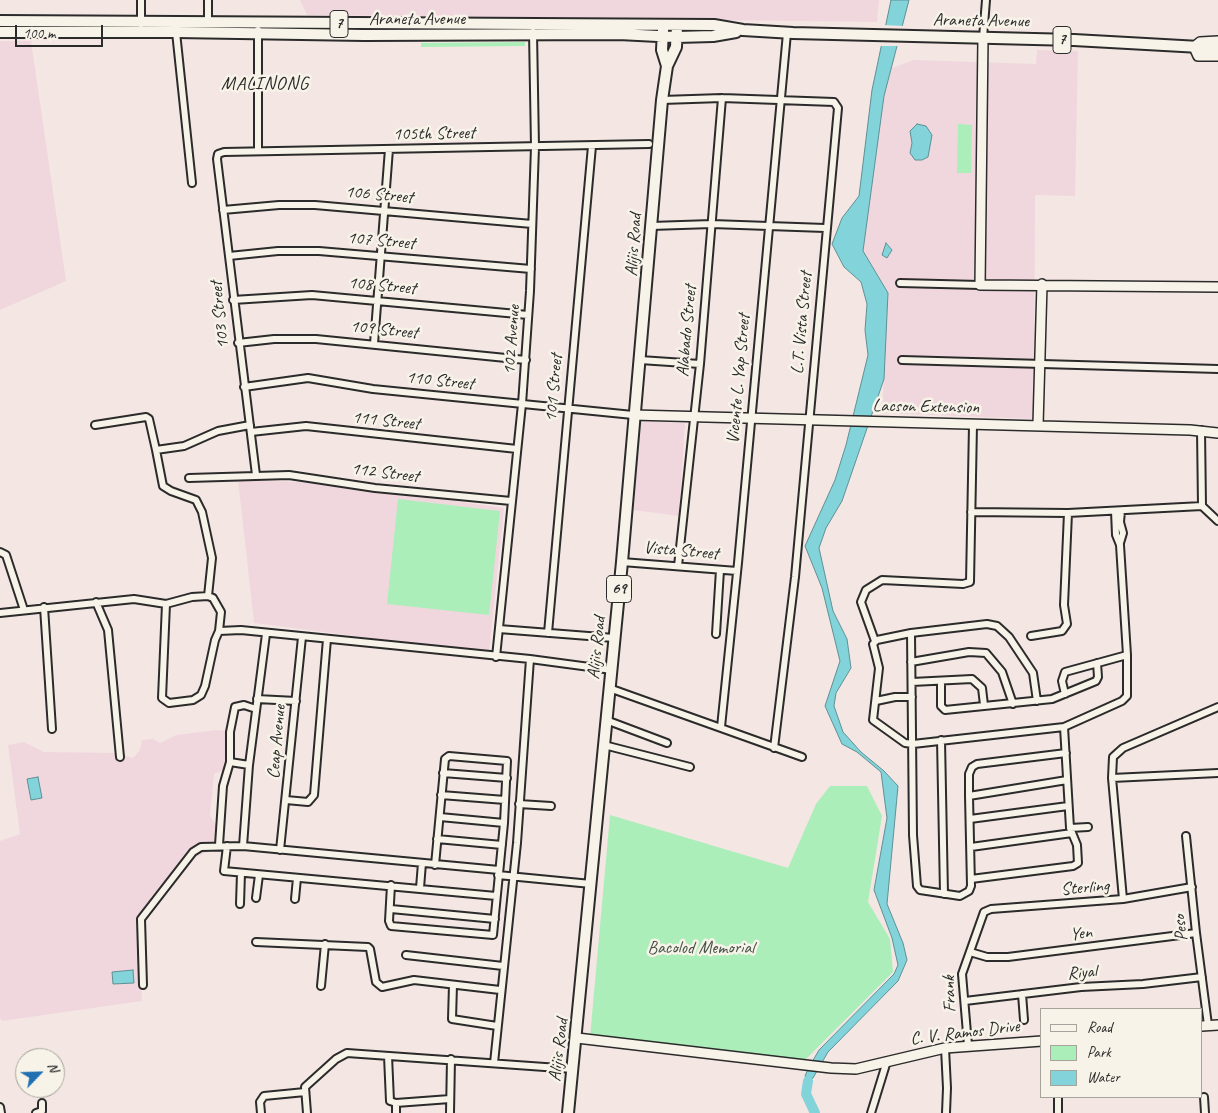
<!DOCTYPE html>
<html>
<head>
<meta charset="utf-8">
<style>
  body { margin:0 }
  #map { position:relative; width:1218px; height:1113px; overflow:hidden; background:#f4e6e3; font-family:Caveat,sans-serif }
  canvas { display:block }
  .legend { position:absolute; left:1040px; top:1008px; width:162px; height:90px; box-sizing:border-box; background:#f7f3e8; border:1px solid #a5a39c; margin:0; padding:6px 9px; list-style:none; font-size:15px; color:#2b2b2b }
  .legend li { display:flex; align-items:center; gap:10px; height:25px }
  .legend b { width:25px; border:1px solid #a5a39c }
  .north { position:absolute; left:15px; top:1048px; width:50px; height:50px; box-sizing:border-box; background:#f7f3e8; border:1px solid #a5a39c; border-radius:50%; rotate:66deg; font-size:14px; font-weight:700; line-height:20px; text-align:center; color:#2b2b2b }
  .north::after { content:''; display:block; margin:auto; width:18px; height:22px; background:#1f6fb2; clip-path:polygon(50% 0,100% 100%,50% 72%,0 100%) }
  .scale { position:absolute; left:15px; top:25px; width:88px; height:22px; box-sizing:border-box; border:2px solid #2b2b2b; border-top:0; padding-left:6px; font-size:15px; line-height:18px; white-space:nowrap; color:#2b2b2b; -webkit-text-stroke:4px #f7f3e8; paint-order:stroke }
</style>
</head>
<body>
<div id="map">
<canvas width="1218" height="1113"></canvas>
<ul class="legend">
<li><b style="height:6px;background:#f7f3e8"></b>Road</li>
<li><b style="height:14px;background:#abeeb9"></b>Park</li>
<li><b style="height:14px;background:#82d3da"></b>Water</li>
</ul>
<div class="north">N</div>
<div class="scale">100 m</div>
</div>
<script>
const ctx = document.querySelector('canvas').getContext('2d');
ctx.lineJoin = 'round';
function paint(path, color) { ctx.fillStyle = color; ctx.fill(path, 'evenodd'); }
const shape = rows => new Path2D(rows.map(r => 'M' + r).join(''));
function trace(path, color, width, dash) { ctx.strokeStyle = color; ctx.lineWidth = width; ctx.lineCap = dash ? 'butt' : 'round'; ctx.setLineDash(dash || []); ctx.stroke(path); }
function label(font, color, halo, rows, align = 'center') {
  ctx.font = font + ' Caveat,sans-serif'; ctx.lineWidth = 5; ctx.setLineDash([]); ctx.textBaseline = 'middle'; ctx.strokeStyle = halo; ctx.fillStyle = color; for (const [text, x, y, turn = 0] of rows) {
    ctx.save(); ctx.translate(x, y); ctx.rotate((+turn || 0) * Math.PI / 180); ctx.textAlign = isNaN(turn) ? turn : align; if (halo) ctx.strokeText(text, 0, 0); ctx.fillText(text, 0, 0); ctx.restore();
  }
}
paint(shape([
  [300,0,879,0,877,22,307,15],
  [0,41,31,41,66,281,0,310],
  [1037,50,1078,51,1075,196,1035,195,1034,419,882,413,888,293,863,251,884,96,892,68,914,60,1036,64],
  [641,421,685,423,679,516,633,510],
  [238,480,328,483,504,508,489,653,254,623],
  [216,730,228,731,226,749,230,767,214,774,210,816,220,831,217,848,196,857,181,875,151,902,138,933,142,1001,2,1021,0,1018,0,841,20,834,8,745,24,742,44,752,117,753,133,758,140,750,142,740,153,739,160,743,176,735]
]), '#f0d7dd');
paint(shape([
  [525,42,525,46,421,47,421,43],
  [958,124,972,125,971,173,957,173],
  [398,499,500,511,489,615,387,604],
  [830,786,867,786,882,816,868,902,890,939,893,972,804,1061,590,1037,610,815,788,868,816,804]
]), '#abeeb9');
const water = shape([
  [891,0,909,0,884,96,863,251,888,293,884,379,842,501,826,528,819,548,833,611,847,639,851,668,836,693,834,706,843,732,861,752,884,771,898,786,887,904,903,943,907,960,898,981,828,1052,813,1078,808,1081,805,1076,808,1069,819,1050,894,974,898,965,892,938,874,890,887,818,881,772,857,752,842,744,825,706,840,661,822,588,805,546,835,480,846,445,868,355,865,330,867,304,861,282,844,267,832,244,842,218,859,196,872,90,891,0],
  [917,124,926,126,932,135,928,157,922,160,915,160,910,153,912,143,910,131,917,124],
  [886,243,892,250,887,258,882,255,886,243],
  [38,777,42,798,31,800,27,779,38,777],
  [133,970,134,983,113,984,112,972,133,970]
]);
paint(water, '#82d3da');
trace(water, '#5f9094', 1);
paint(shape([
  [883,25,904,26,899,46,879,46]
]), '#f4e6e3');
trace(shape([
  [808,1081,806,1094,815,1113]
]), '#82d3da', 10);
const street = shape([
  [208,21,208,0],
  [141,24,141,0],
  [176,32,192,183],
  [983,38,986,0],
  [662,100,722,98,834,102,838,108,795,577,774,748],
  [258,151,258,30],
  [223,210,279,205,315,205,532,224],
  [651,226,712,224,825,228],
  [229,256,278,251,319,251,531,269],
  [900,283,980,285],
  [233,300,312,295,528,315],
  [238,343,274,339,316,339,526,360],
  [374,344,389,149],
  [640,360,700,364],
  [902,360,1218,369],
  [244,387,308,378,373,389,633,415],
  [95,425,146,417,149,419,156,450,184,446,218,431,250,425],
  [1201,430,1202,506,1218,521],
  [251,432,306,426,517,449],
  [156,450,163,486,171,491,196,500,202,512,212,558,208,596],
  [256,475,217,159,218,154,224,152,649,144],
  [189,478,289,475,375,488,511,501],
  [971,512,1068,513,1202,506],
  [1120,543,1123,533,1120,522,1121,511],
  [0,552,6,555,24,610],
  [622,562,737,571],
  [678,566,700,364,722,98],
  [96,602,108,630,120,757],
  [44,607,52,729],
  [0,613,134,599,166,604,192,597,208,596,213,598,221,612,219,631,215,640,205,686,201,695,193,700,169,703,162,698,166,604],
  [499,629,614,638],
  [219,631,241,630,530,659,612,670],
  [548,633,592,146],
  [911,633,913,835,917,886,920,890,960,896,969,891,971,886,969,796,969,774,972,767,977,764,1066,753],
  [716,634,720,570],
  [1031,636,1062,631,1067,624,1064,605,1068,513],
  [875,641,861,602,866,590,882,580,963,584,970,582,973,425],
  [496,657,522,404,530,291,535,147,533,32],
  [911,662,969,652,986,653,1002,672,1013,704],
  [941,681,941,706,945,710,1052,699,1096,681,1098,677,1097,663],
  [912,682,972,679,982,688,984,705],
  [609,688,802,757],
  [1065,694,1062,681,1065,672,1127,655],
  [257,699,296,701],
  [876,701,895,697,912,697],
  [1037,701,1033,673,1009,637,997,626,987,624,911,633,877,640,873,644,879,668,873,720,905,743,913,744,1064,727,1122,701,1127,696,1127,655,1120,545,1116,535,1115,511],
  [606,720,667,743],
  [721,727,738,563,787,33],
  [941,740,944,894],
  [604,745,690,767],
  [230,762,249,765],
  [443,773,507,778],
  [1112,778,1218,773],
  [441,795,505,800],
  [969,796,1067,780],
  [286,800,308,802,314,795,327,639],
  [519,804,551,806],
  [440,817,504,823],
  [970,819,1068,806],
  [1070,828,1088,827],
  [1186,836,1196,933,1208,1025],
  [437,839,502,845],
  [219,845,223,786,230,762,230,732,235,707,244,705,256,709],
  [227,846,224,871,496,896],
  [243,846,249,765,266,634],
  [971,847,1072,833],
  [280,850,302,637],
  [498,875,591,884],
  [971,879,1073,866,1078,863,1077,845,1070,828,1064,727],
  [391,885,389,921,391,926,493,935,504,823,507,761,449,756,445,759,435,865],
  [420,888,422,863],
  [256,898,259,875],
  [295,899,297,878],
  [1123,899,1112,778,1113,757,1123,748,1218,707],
  [240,904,241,873],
  [391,909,495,919],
  [256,942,368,947,370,949,376,982,382,987,414,980,500,990],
  [970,952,987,957,1008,957,1196,933],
  [406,955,503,966],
  [143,985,141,919,193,852,201,847,243,846,499,870],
  [453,985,452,1019,497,1026],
  [321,986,325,944],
  [1022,994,1024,1020],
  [965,1001,1081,987,1143,984,1202,977],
  [968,1045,962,974,984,912,991,909,1123,899,1192,887],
  [945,1048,947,1088,946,1113],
  [388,1056,390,1101,396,1103,450,1099],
  [494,1063,517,843,530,659],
  [1058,1097,1058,1113],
  [1204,1097,1205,1113],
  [396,1103,396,1113],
  [0,1107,1,1113],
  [36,1113,42,1111,42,1103],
  [261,1113,260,1102,264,1096,305,1092],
  [307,1113,305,1087,336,1059,347,1053,573,1069],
  [450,1113,451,1059],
  [871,1113,887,1061]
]);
const secondary = shape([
  [983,38,980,285,1218,287],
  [1218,41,1200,42,1194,47,1198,56,1218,56],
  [633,415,1190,430,1218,433],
  [1038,425,1042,284],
  [1202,1026,1218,1025],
  [577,1038,831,1068,856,1069,945,1048,1042,1041]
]);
const primary = shape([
  [0,21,714,25,743,30,793,33,1074,40,1218,48],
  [663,30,662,50,667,66],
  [0,32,176,32,364,35,619,34,677,37,713,36,736,32],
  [568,1113,622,562,662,100,667,66,676,47,677,25]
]);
trace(street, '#2b2b2b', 10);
trace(secondary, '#2b2b2b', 12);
trace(primary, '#2b2b2b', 14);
trace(street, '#f7f3e8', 6);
trace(secondary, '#f7f3e8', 9);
trace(primary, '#f7f3e8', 10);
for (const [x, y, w] of [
  [339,24,18],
  [1062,40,18],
  [619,589,25]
]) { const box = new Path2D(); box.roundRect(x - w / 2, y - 13.5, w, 27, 4); ctx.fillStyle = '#f7f3e8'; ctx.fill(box); trace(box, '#2b2b2b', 1); }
label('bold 16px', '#2b2b2b', null, [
  ["7",339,24],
  ["7",1062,40],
  ["69",619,589]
]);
label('18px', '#2b2b2b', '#f7f3e8', [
  ["Araneta Avenue",417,19],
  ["Araneta Avenue",981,21,1],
  ["105th Street",434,134,-1],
  ["106 Street",379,195,5],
  ["107 Street",381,241,5],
  ["Alijis Road",634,245,-86],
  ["108 Street",382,286,5],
  ["103 Street",220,315,-96],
  ["L.T. Vista Street",802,323,-85],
  ["109 Street",384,330,6],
  ["Alabado Street",687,331,-85],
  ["102 Avenue",512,340,-86],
  ["Vicente L. Yap Street",739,379,-85],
  ["110 Street",440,381,6],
  ["101 Street",554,388,-85],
  ["Lacson Extension",926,407,1],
  ["111 Street",386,421,6],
  ["112 Street",385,473,7],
  ["Vista Street",681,551,5],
  ["Alijis Road",597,648,-84],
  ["Ceap Avenue",277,742,-85],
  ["Sterling",1085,888,-5],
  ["Peso",1181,928,-96],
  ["Yen",1081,934,-7],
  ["Riyal",1082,973,-5],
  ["Frank",950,994,-92],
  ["C. V. Ramos Drive",965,1033,-7],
  ["Alijis Road",559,1050,-83]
]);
label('18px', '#455247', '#f7f3e8', [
  ["Bacolod Memorial",701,948]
]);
ctx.letterSpacing = '1px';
label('19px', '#2b2b2b', '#f7f3e8', [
  ["MALINONG",265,84]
]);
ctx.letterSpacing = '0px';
</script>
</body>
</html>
